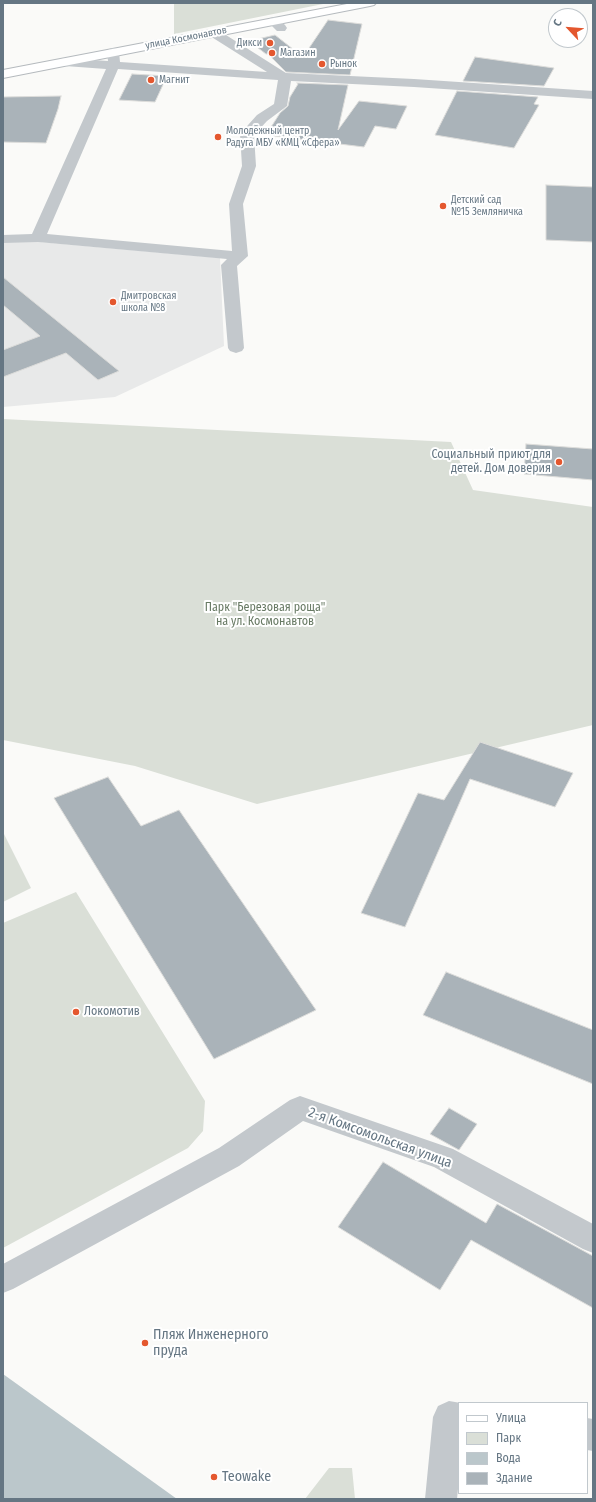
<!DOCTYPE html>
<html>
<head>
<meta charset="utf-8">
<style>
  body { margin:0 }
  #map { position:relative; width:596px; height:1502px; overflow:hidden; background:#fafaf8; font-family:"Fira Sans Condensed",sans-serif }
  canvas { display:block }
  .frame { position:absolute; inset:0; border:4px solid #657683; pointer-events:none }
  .legend { position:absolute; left:458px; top:1402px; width:130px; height:92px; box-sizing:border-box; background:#fff; border:1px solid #c1c8cd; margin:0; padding:5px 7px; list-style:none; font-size:12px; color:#657683 }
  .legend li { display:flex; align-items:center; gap:8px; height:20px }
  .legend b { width:20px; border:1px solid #c1c8cd }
  .north { position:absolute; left:548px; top:8px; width:40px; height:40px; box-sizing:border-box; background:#fff; border:1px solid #c1c8cd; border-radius:50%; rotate:296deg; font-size:11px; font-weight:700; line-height:16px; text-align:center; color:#657683 }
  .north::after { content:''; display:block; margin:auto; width:14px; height:18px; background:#e4572e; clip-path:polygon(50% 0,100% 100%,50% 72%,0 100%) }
</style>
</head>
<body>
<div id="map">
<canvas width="596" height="1502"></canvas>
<div class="frame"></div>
<ul class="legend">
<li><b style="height:5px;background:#fff"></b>Улица</li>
<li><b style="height:11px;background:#dadfd7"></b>Парк</li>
<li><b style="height:11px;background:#bbc7cb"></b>Вода</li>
<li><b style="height:11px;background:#aab3b9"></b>Здание</li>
</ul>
<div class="north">С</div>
</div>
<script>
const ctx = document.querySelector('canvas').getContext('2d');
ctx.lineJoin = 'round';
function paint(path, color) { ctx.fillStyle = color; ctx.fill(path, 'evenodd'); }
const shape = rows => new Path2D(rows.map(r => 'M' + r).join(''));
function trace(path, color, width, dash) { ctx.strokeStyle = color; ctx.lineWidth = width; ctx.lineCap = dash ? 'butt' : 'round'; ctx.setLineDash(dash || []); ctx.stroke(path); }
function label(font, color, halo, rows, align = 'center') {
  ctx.font = font + ' "Fira Sans Condensed",sans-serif'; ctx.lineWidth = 4; ctx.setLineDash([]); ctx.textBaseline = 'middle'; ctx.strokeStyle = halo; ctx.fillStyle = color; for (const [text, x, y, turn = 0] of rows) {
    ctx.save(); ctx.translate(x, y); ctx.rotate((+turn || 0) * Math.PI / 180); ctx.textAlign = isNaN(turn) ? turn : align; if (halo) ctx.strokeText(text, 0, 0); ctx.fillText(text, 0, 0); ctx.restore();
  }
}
paint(shape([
  [3,241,29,241,220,258,224,346,115,397,3,407]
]), '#e8e9e9');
paint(shape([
  [174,3,328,3,174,34],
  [3,419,451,442,473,490,593,507,593,725,257,804,135,766,3,740],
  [3,832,31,888,3,902],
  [76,892,205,1101,203,1131,188,1148,3,1248,3,923],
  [329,1468,352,1468,355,1499,305,1499]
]), '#dadfd7');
paint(shape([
  [3,1374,177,1499,3,1499]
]), '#bbc7cb');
const building = shape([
  [328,20,362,24,350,75,286,72,268,54,266,54,249,41,275,35,303,57,328,20],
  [475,57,554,68,544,86,463,81,475,57],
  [132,74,167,76,155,102,119,100,132,74],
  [297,83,348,85,338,130,359,101,407,106,396,129,375,126,364,147,266,135,280,113,288,106,290,97,298,84,297,83],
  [457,91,538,97,534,104,539,105,514,148,435,135,457,91],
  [61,96,58,109,46,143,3,142,3,97,61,96],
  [546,185,593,187,593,242,546,240,546,185],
  [3,277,30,299,119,371,98,380,66,353,3,377,3,350,40,336,3,305,3,277],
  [526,444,593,449,593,480,524,474,526,444],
  [480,742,573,773,555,807,470,779,405,927,361,913,418,793,444,800,480,742],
  [108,777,141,826,179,810,316,1010,214,1059,54,798,108,777],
  [446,972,593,1030,593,1084,423,1015,446,972],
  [449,1108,477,1124,459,1150,430,1134,449,1108],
  [383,1162,486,1223,497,1204,593,1256,593,1308,471,1240,440,1290,338,1227,383,1162]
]);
paint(building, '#aab3b9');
trace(building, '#dcdcda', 1);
const major = shape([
  [352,3,376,3,374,5,370,6,3,78,3,70,352,3]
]);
trace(major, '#b5babe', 2);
paint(shape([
  [274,17,278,18,285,25,287,28,285,31,277,31,270,24,268,21,270,18,274,17],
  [214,29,218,30,286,73,414,79,593,91,593,99,414,87,291,81,287,106,267,121,254,135,256,166,243,204,248,256,237,266,244,348,242,351,236,353,230,351,228,348,221,265,227,259,38,242,3,243,3,235,32,234,106,69,65,66,61,65,59,62,61,59,65,58,108,61,107,52,109,49,113,48,117,49,119,52,120,62,267,72,210,36,208,33,210,30,214,29],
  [118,69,278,80,274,104,257,115,240,134,242,166,229,204,232,251,47,234,118,69],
  [300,1096,453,1149,593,1224,593,1253,583,1249,434,1167,303,1121,239,1166,13,1289,3,1293,3,1264,219,1148,290,1100,300,1096],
  [449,1401,461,1403,459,1403,459,1479,457,1499,425,1499,433,1417,438,1406,449,1401],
  [587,1418,593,1419,593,1451,587,1450,587,1418]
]), '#c3c8cc');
paint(major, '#fff');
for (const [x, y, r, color] of [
  [270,43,4,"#e4572e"],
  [272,53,4,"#e4572e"],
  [322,64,4,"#e4572e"],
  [151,80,4,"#e4572e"],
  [218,137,4,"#e4572e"],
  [443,206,4,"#e4572e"],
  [113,302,4,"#e4572e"],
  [559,462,4,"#e4572e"],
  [76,1012,4,"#e4572e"],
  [145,1343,4,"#e4572e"],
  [214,1477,4,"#e4572e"]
]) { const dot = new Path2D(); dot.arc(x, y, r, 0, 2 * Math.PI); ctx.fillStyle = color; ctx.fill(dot); trace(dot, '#fff', 1.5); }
label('10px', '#657683', '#fff', [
  ["улица Космонавтов",186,38,-11]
]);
label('10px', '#657683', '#fff', [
  ["Дикси",262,43,"right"],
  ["Магазин",280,53],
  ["Рынок",330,64],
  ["Магнит",159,80],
  ["Молодёжный центр",226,131],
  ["Радуга МБУ «КМЦ «Сфера»",226,143],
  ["Детский сад",451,200],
  ["№15 Земляничка",451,212],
  ["Дмитровская",121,296],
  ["школа №8",121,308]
], 'left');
label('12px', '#657683', '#fff', [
  ["Социальный приют для",551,455],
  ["детей. Дом доверия",551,469],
  ["Локомотив",84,1012,"left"]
], 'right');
label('12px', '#687a64', '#fff', [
  ["Парк \"Березовая роща\"",265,608],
  ["на ул. Космонавтов",265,622]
]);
label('14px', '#657683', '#fff', [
  ["2-я Комсомольская улица",380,1138,20]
]);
label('14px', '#657683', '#fff', [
  ["Пляж Инженерного",153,1335],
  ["пруда",153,1351],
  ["Teowake",222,1477]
], 'left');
</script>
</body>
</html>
